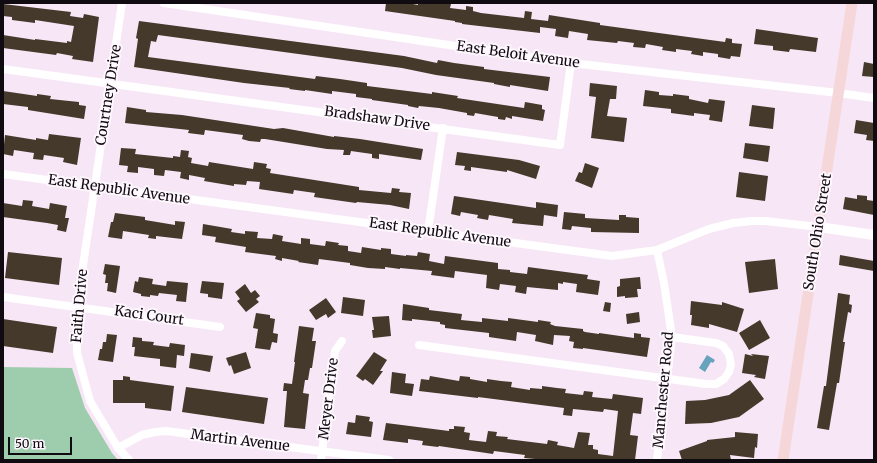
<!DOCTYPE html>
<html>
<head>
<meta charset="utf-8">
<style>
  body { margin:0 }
  #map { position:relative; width:877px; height:463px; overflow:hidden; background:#f7e6f6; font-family:Merriweather,serif }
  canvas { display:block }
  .frame { position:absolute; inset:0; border:4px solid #100b10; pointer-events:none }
  .scale { position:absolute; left:8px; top:437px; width:64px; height:18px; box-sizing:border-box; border:2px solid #100b10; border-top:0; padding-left:5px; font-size:12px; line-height:14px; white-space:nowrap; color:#100b10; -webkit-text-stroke:3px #fef7fe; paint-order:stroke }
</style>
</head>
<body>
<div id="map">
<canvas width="877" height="463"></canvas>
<div class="frame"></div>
<div class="scale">50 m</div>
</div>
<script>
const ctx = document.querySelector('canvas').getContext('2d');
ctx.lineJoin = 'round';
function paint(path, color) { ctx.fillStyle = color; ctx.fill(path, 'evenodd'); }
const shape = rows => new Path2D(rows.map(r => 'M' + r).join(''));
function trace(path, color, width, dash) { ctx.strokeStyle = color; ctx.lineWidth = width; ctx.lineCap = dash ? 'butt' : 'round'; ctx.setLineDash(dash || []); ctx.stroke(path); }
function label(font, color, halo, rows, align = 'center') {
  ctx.font = font + ' Merriweather,serif'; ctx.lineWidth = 4; ctx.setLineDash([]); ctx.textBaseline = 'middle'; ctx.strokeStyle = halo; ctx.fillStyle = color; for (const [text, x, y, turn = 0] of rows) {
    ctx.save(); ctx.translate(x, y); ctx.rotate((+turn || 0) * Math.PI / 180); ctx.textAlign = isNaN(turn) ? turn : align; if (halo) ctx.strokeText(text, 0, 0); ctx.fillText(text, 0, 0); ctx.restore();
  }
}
paint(shape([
  [3,367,72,368,85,408,112,453,118,460,3,460]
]), '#9ecdad');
paint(shape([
  [707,355,715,360,713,363,711,362,705,372,699,368]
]), '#68a3be');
paint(shape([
  [386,3,408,3,418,5,418,3,446,3,451,4,450,8,466,10,466,6,473,7,473,11,481,13,524,18,525,11,532,12,531,19,548,21,549,15,600,23,600,25,725,42,726,38,732,39,732,43,742,44,740,57,731,56,730,59,718,57,718,54,703,52,703,56,691,54,692,51,676,49,676,52,662,50,663,47,646,44,645,48,633,47,634,43,618,41,617,43,587,40,588,34,569,31,568,38,555,36,556,29,540,27,540,33,462,24,462,23,455,22,455,21,385,11],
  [3,4,71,12,70,16,83,18,84,14,99,17,93,62,72,59,73,56,57,53,56,55,3,48,3,35,35,40,35,39,67,43,67,41,71,42,74,26,35,20,35,23,12,20,12,17,3,16],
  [139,21,404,56,437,63,438,60,454,63,484,67,484,69,550,77,548,91,510,85,510,87,494,84,494,83,436,75,402,68,158,35,156,42,151,41,148,57,315,79,316,76,340,79,367,83,367,86,432,94,432,92,458,96,457,98,524,108,525,102,542,105,542,109,545,110,543,121,512,116,512,119,506,117,505,120,498,119,498,117,475,113,474,116,467,115,467,113,439,108,419,106,418,108,408,106,408,105,372,100,372,99,356,97,356,94,332,91,332,94,305,90,305,91,289,89,290,88,244,83,134,67,138,39,136,38],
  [756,29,818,38,816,52,790,49,789,52,773,50,773,46,754,44],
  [864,62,874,64,874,77,862,76],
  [590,83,617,86,616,99,610,99,607,116,627,118,624,142,591,138,596,97,589,96],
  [645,90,659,92,659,95,673,96,673,94,689,96,689,99,708,103,709,99,725,101,722,122,709,120,710,115,694,113,694,116,671,113,671,109,643,106],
  [3,91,37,96,37,94,51,96,50,99,79,102,79,105,86,106,84,119,28,110,28,107,3,104],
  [752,105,775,108,773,129,749,126],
  [127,107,146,110,146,112,182,115,274,129,283,128,334,137,334,136,360,139,423,149,421,160,379,154,379,159,372,158,372,154,351,151,350,155,343,155,344,150,327,149,265,139,261,139,260,142,249,141,242,139,243,135,205,130,204,135,188,133,189,130,125,123],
  [856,120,874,123,874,141,866,140,867,135,854,133],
  [49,134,81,138,77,165,63,162,64,158,44,155,43,160,33,159,34,153,14,150,13,156,3,154,5,135,36,140,36,138,48,140],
  [745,143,770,146,768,162,743,158],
  [121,148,136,149,135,154,173,158,173,156,180,157,181,150,189,151,188,157,192,158,191,163,208,166,209,162,253,169,254,162,267,164,266,168,271,169,270,173,359,187,359,190,391,193,392,188,400,189,399,192,411,193,409,209,390,205,357,202,356,203,314,197,315,193,294,190,293,194,259,189,260,182,247,181,246,185,234,184,234,186,204,181,205,178,189,175,189,180,180,178,181,172,165,170,164,176,154,175,154,169,138,167,138,173,127,172,128,166,119,165],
  [457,152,519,160,540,166,536,179,507,170,507,172,471,167,471,171,464,170,465,166,455,165],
  [585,163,599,168,592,188,575,181,579,172,582,173],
  [739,172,768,176,765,201,736,197],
  [857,195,867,196,867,200,874,201,874,215,843,209,845,197,857,199],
  [454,196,536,208,536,202,558,205,557,217,544,215,543,226,512,223,513,219,489,215,488,220,477,218,478,215,461,212,460,216,451,214],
  [23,200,33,201,32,206,49,209,50,203,67,206,65,218,69,218,66,232,57,230,58,225,47,223,3,217,3,203,22,206],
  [564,212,585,214,585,218,619,220,619,215,626,215,626,217,639,218,639,233,591,232,591,228,572,226,571,230,562,229],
  [115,213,145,217,145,220,175,225,175,221,185,222,182,239,156,236,156,239,148,238,149,235,123,231,122,239,108,237,111,222,113,222],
  [203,224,232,229,231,232,245,234,245,231,258,232,257,238,272,239,273,234,283,236,282,241,301,244,301,238,310,239,310,244,325,246,326,241,339,243,338,245,348,246,348,251,361,253,362,247,381,250,381,248,391,249,391,254,406,256,406,255,417,256,418,252,430,254,429,261,444,264,445,256,498,263,498,269,510,270,510,272,527,274,528,267,588,275,587,279,600,281,598,295,576,292,577,284,563,282,563,284,558,283,558,290,527,287,526,294,515,292,516,286,500,284,499,290,486,288,487,275,455,271,454,278,431,275,432,271,400,268,400,269,385,267,385,269,368,268,350,265,350,263,319,259,318,265,298,262,299,261,282,258,282,261,275,259,276,256,245,252,246,247,215,242,216,237,202,235],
  [8,252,62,258,59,285,5,278],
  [840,255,874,261,874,271,839,265],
  [775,259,778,289,749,293,745,262],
  [105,264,120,266,116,293,107,291,108,283,105,283,106,275,103,274],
  [139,277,153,279,152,284,166,286,167,281,188,283,186,302,176,301,177,295,159,293,158,296,150,295,150,297,141,296,141,294,133,292,135,281,138,282],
  [640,277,641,289,637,289,638,297,625,298,625,296,617,297,617,287,620,286,620,279],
  [202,281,224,283,222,299,208,297,208,294,200,293],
  [245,284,251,293,255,290,260,296,256,299,259,302,246,312,237,301,240,299,235,292],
  [838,293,850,295,849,304,852,305,851,313,848,312,843,342,845,342,839,383,837,383,829,430,817,428,824,386,826,386],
  [343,297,365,300,363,316,341,313],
  [326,298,336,312,328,318,326,314,316,320,309,310],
  [691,301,722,305,722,302,744,309,737,332,709,324,709,328,691,325,692,315,690,315],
  [605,302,611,303,610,312,603,311],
  [403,304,429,308,429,310,462,314,461,320,482,322,482,318,508,321,508,318,538,322,538,320,551,322,550,324,555,326,583,329,583,331,585,332,599,334,599,333,634,338,634,333,641,334,641,337,650,338,647,357,583,348,583,349,573,348,574,342,569,341,570,336,554,335,553,345,535,341,536,335,517,332,516,341,489,337,489,333,445,328,445,325,440,324,440,322,412,319,412,321,402,320],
  [639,312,640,322,627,324,626,314],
  [256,313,270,315,270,318,275,319,273,333,278,334,277,343,272,342,270,350,255,348,258,329,253,328],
  [389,316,391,336,373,338,372,330,374,330,372,317],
  [3,319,57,327,53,353,3,346],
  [760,320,770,338,749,350,739,333],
  [299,326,314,328,312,341,316,341,312,368,310,368,308,380,305,380,303,393,309,394,305,429,284,427,287,391,283,391,284,383,292,384,295,362,294,362],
  [107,334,117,335,113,362,98,360,100,349,102,349,103,342,106,342],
  [133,337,142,338,142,341,154,342,153,345,169,347,170,343,185,345,184,356,177,355,176,368,160,366,160,359,134,356,135,347,132,347],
  [246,352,251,368,234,374,231,365,229,366,226,358],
  [374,352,387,360,380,371,383,371,373,385,365,379,363,381,356,376],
  [191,353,213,356,210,372,189,368],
  [745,354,753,356,751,354,769,356,765,379,754,377,756,375,742,373],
  [392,372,406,374,405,383,414,384,412,396,390,393],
  [123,376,130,377,130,380,174,386,171,411,145,408,145,403,113,403,113,380,123,380],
  [430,376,459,381,460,376,470,377,470,379,487,382,487,379,501,381,512,382,511,387,530,390,530,388,542,389,542,386,557,388,566,389,565,393,583,395,584,391,593,392,592,397,612,399,613,394,643,398,641,414,633,413,630,435,638,436,635,460,567,459,567,460,546,460,524,458,525,455,494,451,493,454,439,446,438,447,422,445,423,441,408,439,408,443,383,440,386,423,449,431,449,429,454,429,454,426,465,427,464,432,470,433,469,440,486,442,488,431,497,432,496,436,508,437,507,439,547,444,548,440,558,442,557,445,574,448,578,432,590,433,588,445,593,445,593,449,598,450,598,454,613,456,618,411,604,409,603,412,573,409,572,416,563,415,564,408,478,397,478,398,419,391,421,379,429,380],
  [750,380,764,399,739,417,711,423,685,424,686,401,705,400,729,395],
  [186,387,268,398,264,424,182,412],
  [356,415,370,417,369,421,373,422,371,437,346,434,348,422,355,423],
  [735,432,758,434,757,448,755,447,754,458,730,455,731,460,682,460,679,451,707,441,707,440,735,437]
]), '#44392b');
trace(shape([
  [122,3,77,306,77,353,90,401,118,448,129,460],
  [164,3,571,63,838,93,874,98],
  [3,69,560,145,571,63],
  [3,174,612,256,657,250,709,229,733,223,752,221,765,221,819,227],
  [428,231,443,128],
  [657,250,664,283,672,337,657,460],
  [3,297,220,327],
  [419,345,706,384,716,384,724,379,729,372,731,365,729,354,723,346,716,343,672,337],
  [118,448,142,435,155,432,166,431,389,460],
  [321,460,335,351,342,341]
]), '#fff', 8);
trace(shape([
  [819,227,874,235]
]), '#fff', 10);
trace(shape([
  [783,460,852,3]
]), '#f6d7d9', 11);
label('14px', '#100b10', '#fef7fe', [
  ["East Beloit Avenue",518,55,8],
  ["Courtney Drive",109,95,-81],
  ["Bradshaw Drive",377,119,8],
  ["East Republic Avenue",119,190,8],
  ["South Ohio Street",818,232,-81],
  ["East Republic Avenue",440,233,8],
  ["Faith Drive",80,306,-85],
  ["Kaci Court",149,316,8],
  ["Manchester Road",664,390,-85],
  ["Meyer Drive",329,399,-83],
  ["Martin Avenue",240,441,7]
]);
</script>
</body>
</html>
